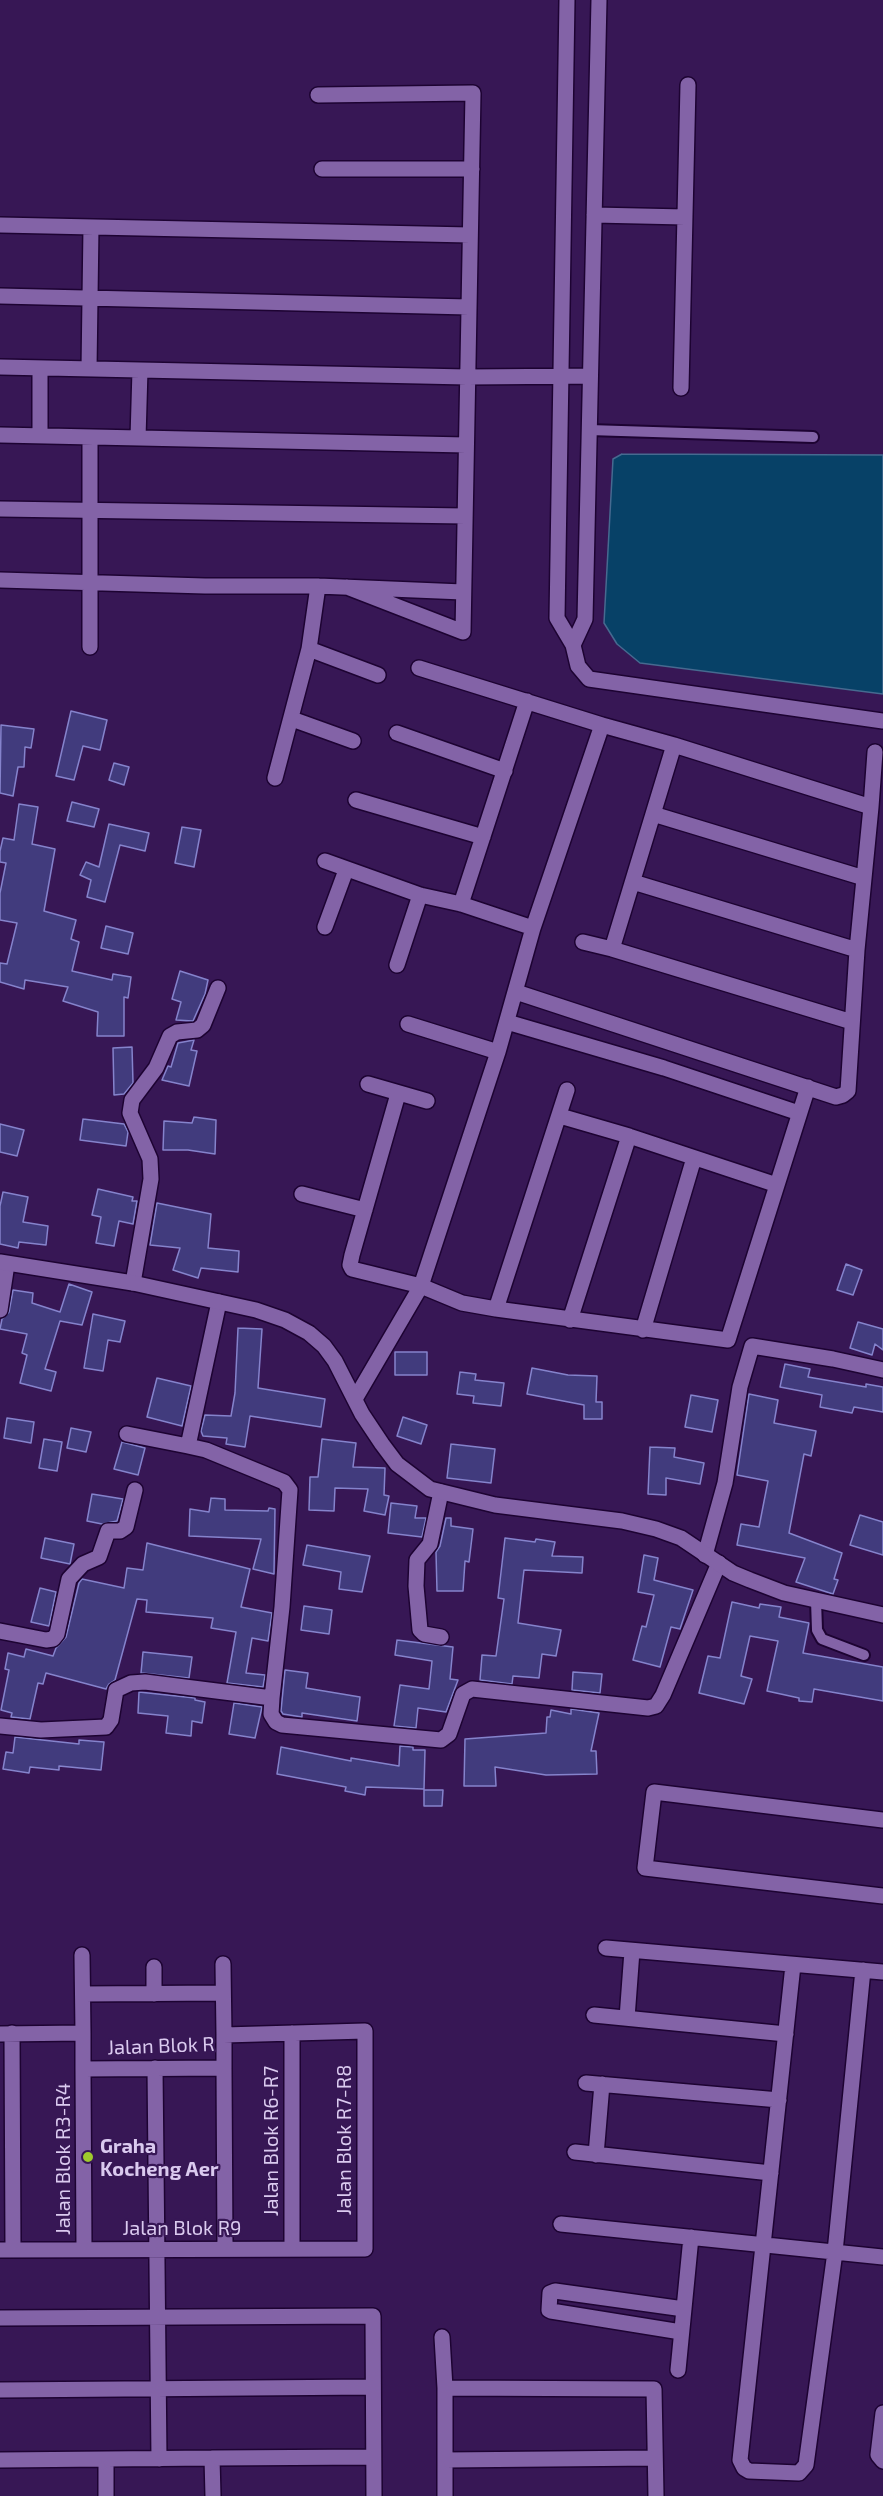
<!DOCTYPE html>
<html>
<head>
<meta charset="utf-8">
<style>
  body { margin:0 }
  canvas { display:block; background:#371755 }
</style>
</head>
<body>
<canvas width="883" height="2496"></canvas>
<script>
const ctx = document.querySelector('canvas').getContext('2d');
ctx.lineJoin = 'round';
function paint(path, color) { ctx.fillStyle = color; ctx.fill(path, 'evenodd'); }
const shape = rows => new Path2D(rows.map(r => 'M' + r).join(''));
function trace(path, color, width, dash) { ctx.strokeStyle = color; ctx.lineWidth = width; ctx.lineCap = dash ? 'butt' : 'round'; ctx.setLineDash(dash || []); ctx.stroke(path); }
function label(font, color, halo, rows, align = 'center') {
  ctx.font = font + ' "Exo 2",sans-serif'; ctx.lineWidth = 4.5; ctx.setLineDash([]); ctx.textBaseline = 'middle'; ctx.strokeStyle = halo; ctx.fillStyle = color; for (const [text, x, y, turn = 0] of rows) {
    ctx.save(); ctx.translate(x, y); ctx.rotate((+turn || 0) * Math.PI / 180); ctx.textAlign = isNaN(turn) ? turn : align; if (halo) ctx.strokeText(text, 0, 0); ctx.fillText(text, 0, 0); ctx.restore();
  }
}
const water = shape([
  [622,454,883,455,883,694,640,663,617,644,604,623,613,459,622,454]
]);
paint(water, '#074167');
trace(water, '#466a90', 1.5);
const building = shape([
  [71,711,107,720,100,750,83,746,74,780,56,776,71,711],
  [1,725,34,729,31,748,25,747,24,767,18,767,13,796,0,793,1,725],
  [114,763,129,767,124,785,109,780,114,763],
  [72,802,99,809,94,827,67,821,72,802],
  [19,804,38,807,32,844,55,849,44,911,76,920,71,939,79,942,72,971,112,980,113,974,131,977,128,998,124,997,124,1036,97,1036,98,1012,63,1001,68,987,25,980,24,989,0,982,0,963,7,964,17,923,0,920,0,893,6,863,0,862,0,851,3,838,14,840,19,804],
  [109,824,149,833,145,851,120,845,105,902,87,897,91,880,80,875,86,862,99,867,109,824],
  [182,827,201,830,194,867,175,863,182,827],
  [106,926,133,933,128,954,101,948,106,926],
  [180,971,208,980,205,994,193,1021,176,1020,181,1002,172,999,180,971],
  [194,1040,191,1050,197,1051,189,1086,162,1080,168,1066,171,1067,178,1043,194,1040],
  [132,1047,133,1083,124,1094,114,1095,113,1048,132,1047],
  [194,1117,216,1120,215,1154,188,1150,163,1150,164,1121,192,1123,194,1117],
  [83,1119,124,1124,128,1132,126,1146,80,1140,83,1119],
  [0,1124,24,1130,17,1156,0,1152,0,1124],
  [98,1189,133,1197,132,1201,137,1201,133,1224,119,1221,114,1246,96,1243,101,1217,92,1215,98,1189],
  [3,1192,28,1197,23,1222,48,1226,46,1245,19,1242,18,1248,0,1244,0,1206,3,1192],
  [157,1203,211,1214,208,1248,239,1251,238,1272,201,1268,198,1278,173,1270,180,1248,150,1245,157,1203],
  [846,1264,862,1270,853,1295,837,1290,846,1264],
  [69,1284,92,1292,82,1325,60,1321,45,1369,56,1372,51,1391,20,1383,27,1355,22,1353,27,1334,0,1329,2,1319,9,1312,13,1290,33,1293,32,1303,60,1312,69,1284],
  [93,1314,125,1321,120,1342,108,1340,103,1371,84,1368,93,1314],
  [858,1322,883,1329,883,1350,875,1344,872,1355,850,1348,858,1322],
  [238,1328,262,1329,258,1388,325,1399,321,1427,250,1416,245,1447,226,1444,227,1438,203,1436,201,1431,205,1415,231,1416,235,1393,238,1328],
  [395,1352,427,1352,427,1375,395,1375,395,1352],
  [785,1364,810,1369,808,1377,866,1387,866,1384,883,1387,883,1412,854,1407,852,1413,820,1407,822,1395,780,1387,785,1364],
  [532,1368,568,1375,597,1376,596,1402,602,1402,602,1419,584,1419,584,1405,527,1394,532,1368],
  [460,1372,476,1374,475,1380,504,1383,501,1406,473,1403,474,1396,457,1394,460,1372],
  [157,1378,191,1386,182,1426,147,1417,157,1378],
  [749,1394,778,1400,774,1423,816,1431,811,1456,804,1454,789,1533,842,1553,834,1579,838,1580,833,1594,796,1582,805,1558,737,1545,741,1524,759,1527,768,1481,737,1475,749,1394],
  [691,1395,718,1400,712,1432,685,1427,691,1395],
  [403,1417,427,1425,421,1444,397,1436,403,1417],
  [7,1418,34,1422,31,1443,4,1438,7,1418],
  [71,1428,91,1432,86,1452,67,1448,71,1428],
  [44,1439,62,1442,57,1471,39,1468,44,1439],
  [322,1439,356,1443,353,1467,385,1468,384,1495,389,1496,385,1515,364,1511,368,1489,335,1488,334,1511,309,1510,310,1477,318,1477,322,1439],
  [122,1442,145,1448,138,1475,114,1469,122,1442],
  [451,1444,495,1449,491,1483,447,1478,451,1444],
  [650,1447,675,1448,674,1457,704,1463,700,1484,666,1478,666,1495,648,1494,650,1447],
  [92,1494,123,1499,117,1521,102,1524,87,1521,92,1494],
  [211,1498,225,1499,225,1510,268,1511,269,1508,275,1509,274,1574,253,1569,261,1539,189,1536,190,1509,209,1512,211,1498],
  [391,1503,417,1506,415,1518,426,1518,422,1537,388,1533,391,1503],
  [860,1515,883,1522,883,1555,850,1545,860,1515],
  [446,1518,451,1518,451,1526,473,1529,469,1562,465,1561,463,1591,437,1591,436,1552,440,1546,446,1518],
  [45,1538,74,1544,70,1564,41,1558,45,1538],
  [505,1538,535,1542,536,1539,555,1542,552,1556,583,1557,582,1573,524,1570,518,1623,561,1630,556,1656,542,1654,539,1678,513,1676,512,1684,480,1680,482,1655,496,1656,504,1599,498,1598,505,1538],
  [147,1543,250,1569,241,1607,272,1613,268,1641,252,1638,246,1673,265,1675,263,1687,227,1683,236,1632,211,1628,213,1618,146,1612,147,1600,137,1599,115,1680,109,1684,106,1689,46,1673,43,1684,38,1683,30,1719,11,1717,12,1713,1,1710,9,1670,5,1669,8,1653,24,1657,26,1649,53,1656,56,1648,66,1637,79,1583,82,1579,124,1588,127,1568,143,1570,147,1543],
  [307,1545,370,1556,362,1592,339,1589,341,1572,303,1565,307,1545],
  [644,1555,658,1558,654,1580,693,1590,680,1629,671,1627,660,1667,633,1660,642,1626,646,1627,654,1595,638,1592,644,1555],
  [40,1588,56,1592,49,1626,31,1622,40,1588],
  [732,1602,759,1608,760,1604,781,1607,779,1617,809,1623,803,1653,883,1667,883,1701,814,1689,812,1702,799,1701,799,1698,767,1691,778,1641,750,1636,741,1676,752,1679,744,1704,699,1693,708,1656,720,1658,732,1602],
  [304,1606,332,1610,329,1634,301,1630,304,1606],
  [397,1640,453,1647,450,1679,458,1680,446,1712,418,1708,416,1728,394,1726,400,1685,429,1689,432,1661,395,1655,397,1640],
  [143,1652,192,1657,189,1678,141,1673,143,1652],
  [285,1670,308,1673,306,1688,360,1697,357,1721,302,1713,302,1717,283,1714,281,1711,285,1670],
  [573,1672,602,1674,600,1693,572,1690,573,1672],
  [139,1692,195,1698,195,1700,205,1702,202,1723,192,1721,191,1736,166,1733,168,1716,138,1713,139,1692],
  [234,1703,262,1707,255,1738,229,1734,234,1703],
  [571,1709,599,1713,591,1751,596,1751,597,1774,546,1775,495,1767,496,1786,464,1786,465,1739,546,1733,547,1717,550,1717,551,1710,571,1714,571,1709],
  [15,1737,79,1744,79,1740,104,1742,101,1770,59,1766,59,1770,30,1767,29,1773,3,1769,6,1752,13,1753,15,1737],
  [400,1746,413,1747,413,1750,425,1750,424,1789,366,1787,365,1795,345,1791,346,1787,277,1774,281,1747,351,1761,351,1758,399,1766,400,1746],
  [424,1790,443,1790,442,1806,424,1806,424,1790]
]);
paint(building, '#413b7d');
trace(building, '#8583cc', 1.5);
const lane = shape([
  [589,430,813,437],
  [816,1600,817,1630,822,1639,864,1655]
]);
const street = shape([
  [567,0,557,618,573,645,578,666,589,679,883,721],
  [318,95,473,93,463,632,347,587],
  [322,169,472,169],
  [594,215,685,217],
  [0,225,470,235],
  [0,296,469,307],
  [0,367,467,377,589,376],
  [89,369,91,227],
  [681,388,688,85],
  [0,435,466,445],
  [40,436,40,368],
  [138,438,140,370],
  [0,509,465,516],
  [0,580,205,586,318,586,463,592],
  [573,645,585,619,599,0],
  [90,647,90,437],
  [309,649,378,675],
  [419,668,602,725],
  [292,719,353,741],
  [397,733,505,771],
  [275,778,309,649,318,586],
  [356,800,483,837],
  [871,807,875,752],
  [653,814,864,878],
  [325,861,420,895,461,904,533,928],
  [633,882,857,950],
  [461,904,527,701],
  [325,927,346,870],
  [583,942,612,949,852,1022],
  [612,949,674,745],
  [397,965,420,895],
  [507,1022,664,1068,799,1113],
  [408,1024,498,1052],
  [368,1084,427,1101],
  [398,1094,352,1255,350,1265,352,1269,421,1286,462,1303,496,1309,728,1340,808,1087],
  [560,1116,629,1136,777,1185],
  [302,1194,365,1210],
  [133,1283,151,1179,150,1159,130,1113,132,1100,156,1068,170,1036,177,1032,197,1030,203,1025,218,988],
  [219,1302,188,1446,206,1450,284,1482,290,1490,282,1607,272,1698,271,1714,276,1722,282,1725,441,1740,449,1734,463,1694,472,1689,648,1708,656,1706,663,1695,719,1563],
  [496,1309,567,1090],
  [0,1310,7,1264],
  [570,1320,629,1136],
  [643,1330,694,1158],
  [355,1399,421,1286,498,1052,533,928,602,725,674,745,871,807,857,950,848,1091,843,1095,836,1097,516,992],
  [127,1434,188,1446],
  [441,1492,430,1544,417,1560,416,1586,420,1630,424,1634,441,1637],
  [705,1555,725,1483,740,1387,752,1346,833,1359,883,1370],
  [0,1631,46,1640,53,1639,57,1634,69,1579,83,1564,99,1557,108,1531,120,1531,126,1527,135,1490],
  [0,1726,41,1730,106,1727,111,1720,116,1690,131,1683,145,1682,272,1698],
  [883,1820,654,1792,645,1868,883,1896],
  [606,1948,883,1972],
  [82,1955,83,2033],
  [223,1964,224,2035],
  [793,1965,740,2460,744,2468,749,2471,799,2473,806,2465,835,2252,863,1970],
  [154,1967,154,1994],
  [83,1994,223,1993],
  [594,2015,786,2034],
  [627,2018,632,1951],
  [12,2033,13,2249],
  [0,2034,83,2033,83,2069,224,2068,224,2035,365,2031,365,2249,0,2250],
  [155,2068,159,2459],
  [224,2068,225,2249],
  [83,2069,84,2249],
  [586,2083,779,2100],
  [575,2152,771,2173],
  [596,2155,602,2084],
  [561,2224,883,2257],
  [292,2249,292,2033],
  [0,2318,373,2316,374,2496],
  [681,2332,551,2311,549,2310,550,2293,555,2291,684,2309],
  [442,2337,445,2388,654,2389,656,2496],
  [678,2370,691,2237],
  [445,2388,445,2496],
  [0,2390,373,2387],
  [883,2413,878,2455,883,2461],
  [0,2460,106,2459],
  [445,2460,654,2458],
  [106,2496,106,2459,212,2458],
  [213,2496,212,2458,373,2457]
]);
const secondary = shape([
  [0,1262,133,1283,256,1310,285,1320,309,1333,324,1346,335,1361,362,1414,382,1444,397,1464,430,1489,495,1505,622,1521,656,1529,681,1538,733,1573,750,1580,784,1593,883,1615]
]);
trace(lane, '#1d0332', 14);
trace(street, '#1d0332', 18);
trace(secondary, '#1d0332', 18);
trace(lane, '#8363a7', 10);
trace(street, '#8363a7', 15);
trace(secondary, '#8363a7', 15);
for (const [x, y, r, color] of [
  [88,2157,6,"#9fca2d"]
]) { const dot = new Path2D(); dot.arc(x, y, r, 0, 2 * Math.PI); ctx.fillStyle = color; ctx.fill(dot); trace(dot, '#371755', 2); }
label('20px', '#dacaef', '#371755', [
  ["Jalan Blok R",161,2046,-2],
  ["Jalan Blok R7-R8",344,2140,-90],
  ["Jalan Blok R6-R7",271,2141,-90],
  ["Jalan Blok R3-R4",63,2159,-90],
  ["Jalan Blok R9",182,2228]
]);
label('bold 20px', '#dacaef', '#371755', [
  ["Graha",100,2146],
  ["Kocheng Aer",100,2169]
], 'left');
</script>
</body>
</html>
